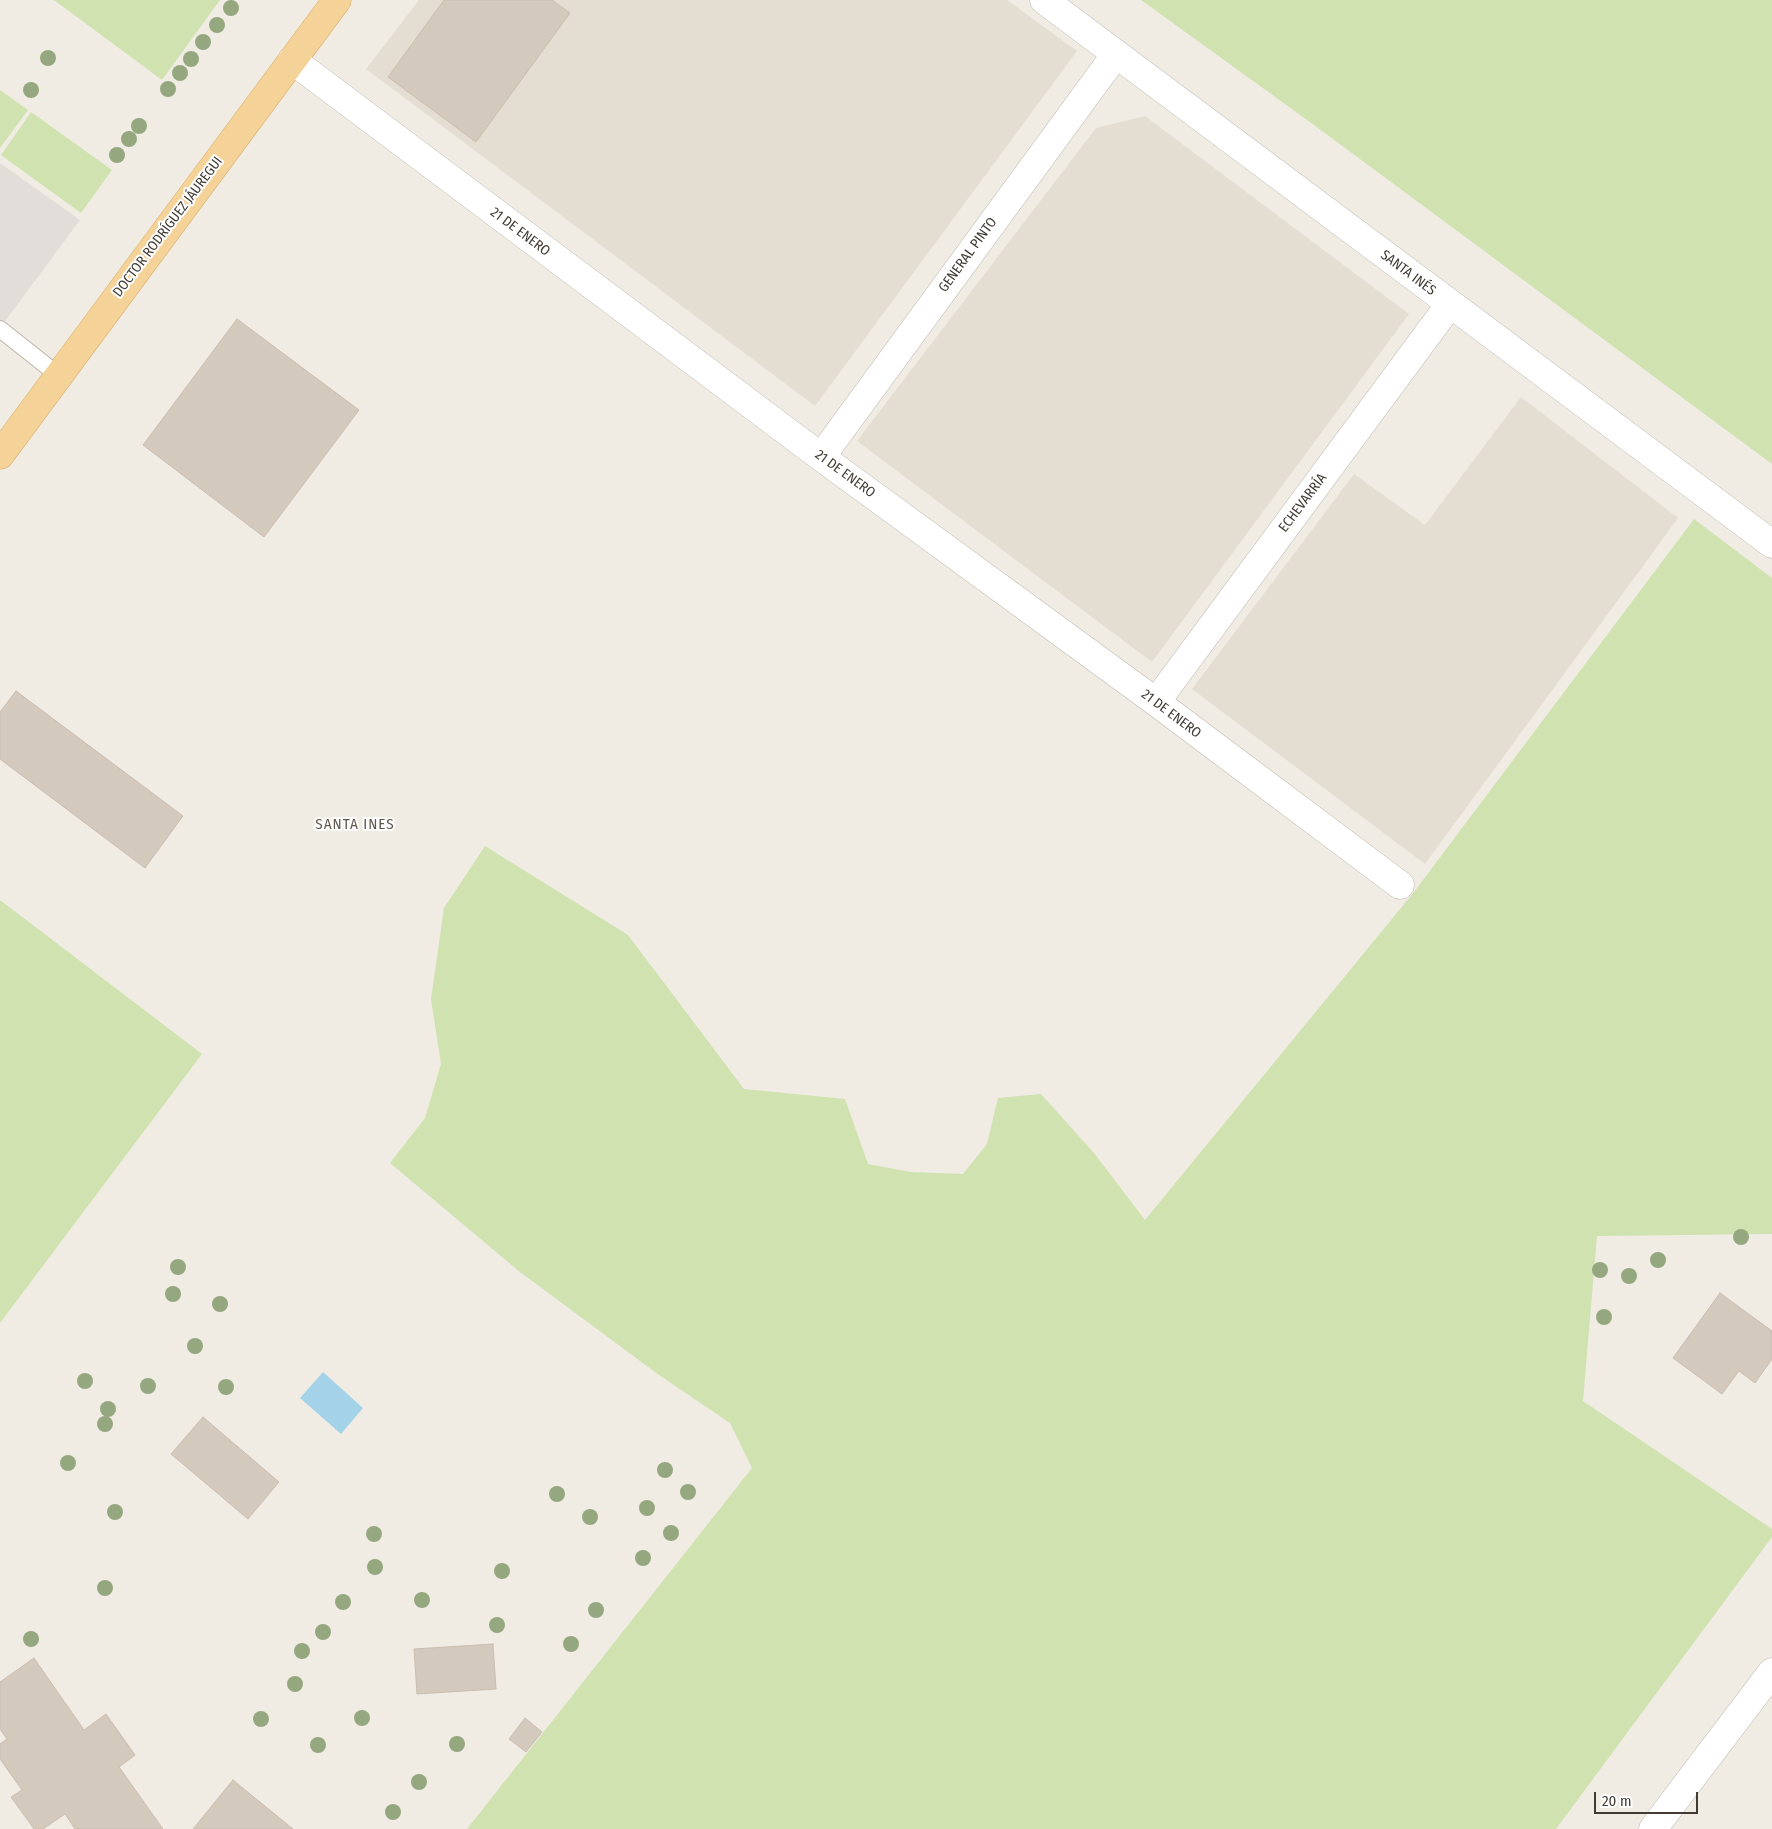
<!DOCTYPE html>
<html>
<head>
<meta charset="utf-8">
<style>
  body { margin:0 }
  #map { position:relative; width:1772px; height:1829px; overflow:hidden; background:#f0ece4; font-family:"Fira Sans Condensed",sans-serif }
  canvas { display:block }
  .scale { position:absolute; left:1594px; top:1792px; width:104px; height:22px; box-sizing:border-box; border:2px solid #423b34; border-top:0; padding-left:6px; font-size:15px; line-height:18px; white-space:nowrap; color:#423b34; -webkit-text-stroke:4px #fff; paint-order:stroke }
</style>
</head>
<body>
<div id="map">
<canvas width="1772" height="1829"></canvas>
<div class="scale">20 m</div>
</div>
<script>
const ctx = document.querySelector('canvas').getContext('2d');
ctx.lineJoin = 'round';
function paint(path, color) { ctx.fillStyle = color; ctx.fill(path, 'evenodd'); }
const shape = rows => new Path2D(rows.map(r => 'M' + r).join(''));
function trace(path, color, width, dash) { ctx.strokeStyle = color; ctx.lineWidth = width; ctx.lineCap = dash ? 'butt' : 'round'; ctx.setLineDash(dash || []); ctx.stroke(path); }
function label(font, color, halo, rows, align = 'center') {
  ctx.font = font + ' "Fira Sans Condensed",sans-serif'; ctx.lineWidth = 4; ctx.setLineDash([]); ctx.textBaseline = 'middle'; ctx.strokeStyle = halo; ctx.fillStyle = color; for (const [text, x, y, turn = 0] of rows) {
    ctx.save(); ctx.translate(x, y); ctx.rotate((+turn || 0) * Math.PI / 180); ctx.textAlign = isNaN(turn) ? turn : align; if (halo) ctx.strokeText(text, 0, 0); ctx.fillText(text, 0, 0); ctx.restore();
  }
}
paint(shape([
  [419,0,1007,0,1077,51,815,406,366,69],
  [1145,116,1409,314,1152,662,857,441,1096,128],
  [1521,397,1678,518,1425,864,1192,689,1354,474,1425,525]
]), '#e4ddd2');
paint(shape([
  [0,163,80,220,0,328]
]), '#e2ddd9');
paint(shape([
  [54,0,220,0,162,80],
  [1141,0,1772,0,1772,464,1314,125],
  [0,90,28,110,0,148],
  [31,112,112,170,81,213,1,155],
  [1694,519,1772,578,1772,1234,1597,1236,1583,1401,1772,1529,1772,1537,1556,1829,467,1829,752,1468,730,1423,659,1375,520,1272,390,1163,425,1118,441,1064,431,999,444,908,485,846,628,935,744,1089,845,1099,868,1164,911,1172,963,1174,987,1144,998,1098,1041,1094,1094,1153,1145,1220,1414,892],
  [0,900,202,1054,0,1323]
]), '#cfe2af');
paint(shape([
  [323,1372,363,1408,341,1434,300,1398]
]), '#a4d3e9');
const building = shape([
  [444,0,552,0,570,13,476,142,388,77,444,0],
  [237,319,359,410,264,537,143,445,237,319],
  [16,691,183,816,145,868,0,759,0,712,16,691],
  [1720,1293,1772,1331,1772,1359,1755,1383,1739,1371,1722,1394,1673,1358,1720,1293],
  [203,1417,279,1482,248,1519,171,1454,203,1417],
  [493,1644,496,1689,417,1694,414,1649,493,1644],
  [34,1658,84,1730,106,1714,135,1755,119,1767,163,1829,75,1829,65,1814,43,1829,34,1829,11,1797,22,1790,0,1759,0,1744,7,1739,0,1729,0,1682,34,1658],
  [525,1718,542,1732,526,1752,509,1739,525,1718],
  [233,1780,293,1829,193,1829,233,1780]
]);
paint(building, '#d4c9bd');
trace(building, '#cbbdae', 1);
const service = shape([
  [0,329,58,375]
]);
const minor = shape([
  [1044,0,1772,544],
  [292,60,821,457,1156,702,1400,885],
  [821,457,1116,54],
  [1156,702,1450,304],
  [1653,1829,1772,1672]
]);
const primary = shape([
  [0,455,337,0]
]);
trace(service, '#beb5aa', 18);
trace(minor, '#beb5aa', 29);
trace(primary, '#d9ae69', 29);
trace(service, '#fff', 16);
trace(minor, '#fff', 28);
trace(primary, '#f5d398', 28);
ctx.fillStyle = '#95a77f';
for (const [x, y] of [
  [231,8],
  [217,25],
  [203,42],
  [48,58],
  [191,59],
  [180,73],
  [168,89],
  [31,90],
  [139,126],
  [129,139],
  [117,155],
  [1741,1237],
  [1658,1260],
  [178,1267],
  [1600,1270],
  [1629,1276],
  [173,1294],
  [220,1304],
  [1604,1317],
  [195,1346],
  [85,1381],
  [148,1386],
  [226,1387],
  [108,1409],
  [105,1424],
  [68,1463],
  [665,1470],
  [688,1492],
  [557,1494],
  [647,1508],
  [115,1512],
  [590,1517],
  [671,1533],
  [374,1534],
  [643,1558],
  [375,1567],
  [502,1571],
  [105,1588],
  [422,1600],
  [343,1602],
  [596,1610],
  [497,1625],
  [323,1632],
  [31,1639],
  [571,1644],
  [302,1651],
  [295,1684],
  [362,1718],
  [261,1719],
  [457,1744],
  [318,1745],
  [419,1782],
  [393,1812]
]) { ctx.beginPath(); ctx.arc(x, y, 8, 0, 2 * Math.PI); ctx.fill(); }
label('14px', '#423b34', '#fff', [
  ["DOCTOR RODRÍGUEZ JÁUREGUI",168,227,-53],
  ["21 DE ENERO",520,232,37],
  ["GENERAL PINTO",968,255,-54],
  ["SANTA INÉS",1408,273,37],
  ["21 DE ENERO",845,474,36],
  ["ECHEVARRÍA",1303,503,-53],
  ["21 DE ENERO",1171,714,37]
]);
ctx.letterSpacing = '1px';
label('15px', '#64584d', '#fff', [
  ["SANTA INES",355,825]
]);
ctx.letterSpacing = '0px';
</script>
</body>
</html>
